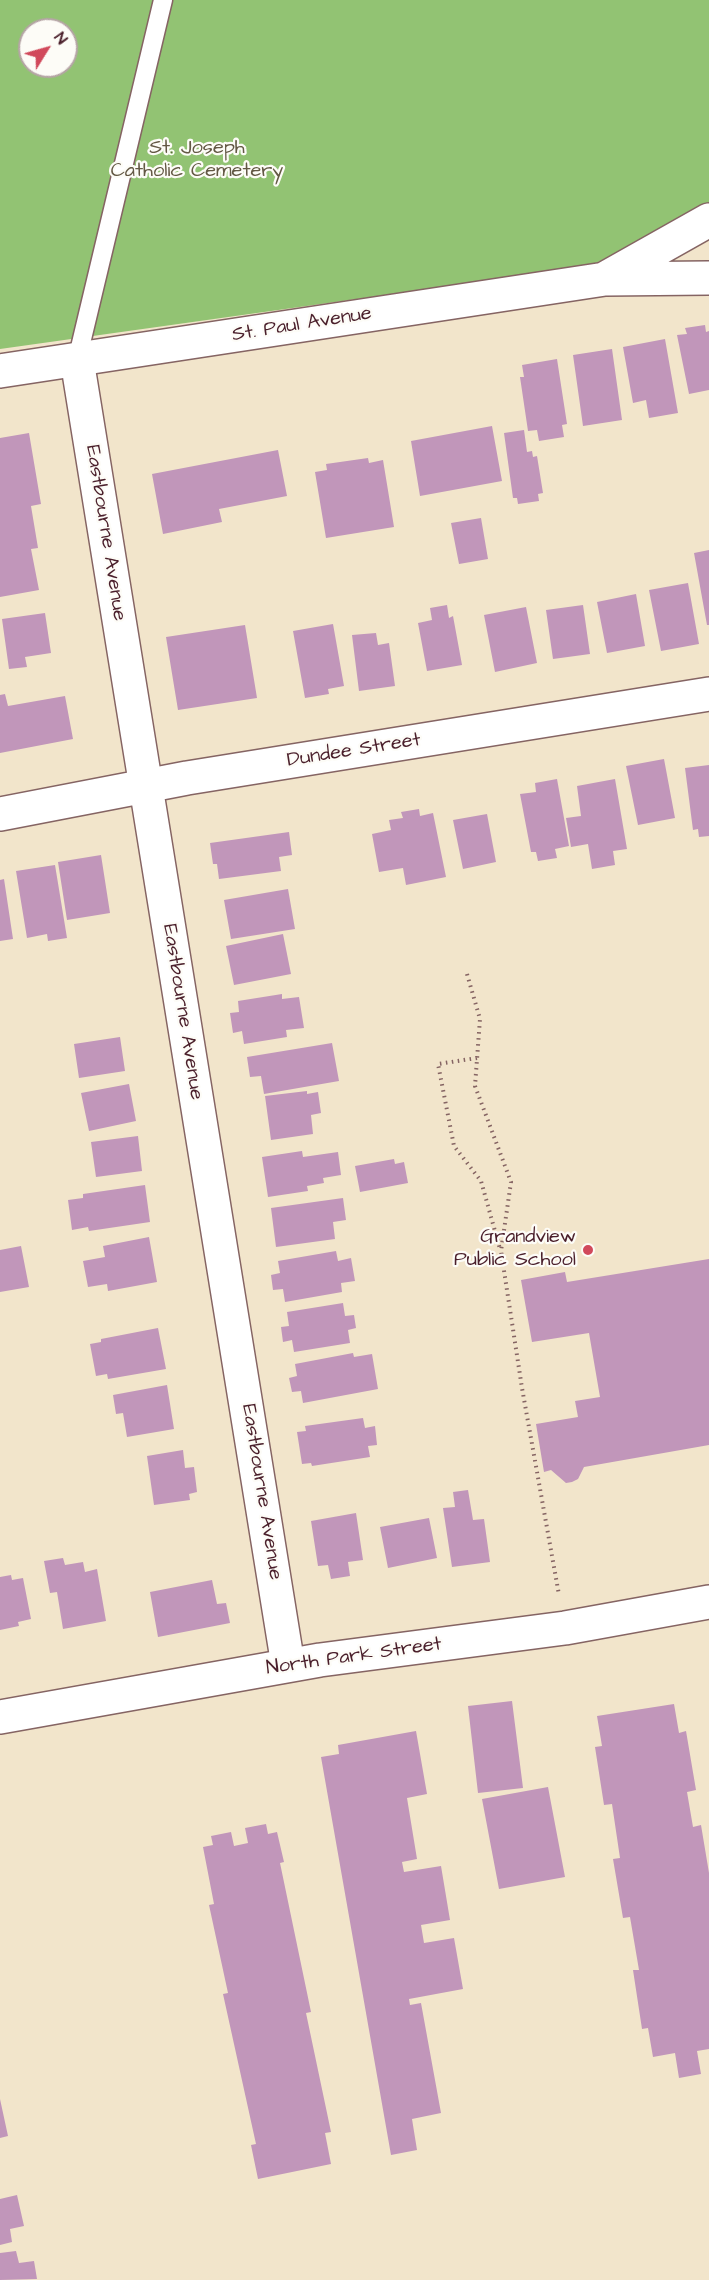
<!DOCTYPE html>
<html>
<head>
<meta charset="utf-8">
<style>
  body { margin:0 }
  #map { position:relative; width:709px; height:2280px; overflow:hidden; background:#f2e5cb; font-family:"Architects Daughter",sans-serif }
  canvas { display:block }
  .north { position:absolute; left:18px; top:18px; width:60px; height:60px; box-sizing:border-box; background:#fdfcf7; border:2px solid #b5a4a5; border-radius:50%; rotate:53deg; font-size:16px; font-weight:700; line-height:24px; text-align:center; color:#4a1f2b }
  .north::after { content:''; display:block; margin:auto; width:21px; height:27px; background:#d1495b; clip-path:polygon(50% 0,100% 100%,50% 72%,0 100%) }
</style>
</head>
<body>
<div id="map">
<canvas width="709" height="2280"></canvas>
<div class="north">N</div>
</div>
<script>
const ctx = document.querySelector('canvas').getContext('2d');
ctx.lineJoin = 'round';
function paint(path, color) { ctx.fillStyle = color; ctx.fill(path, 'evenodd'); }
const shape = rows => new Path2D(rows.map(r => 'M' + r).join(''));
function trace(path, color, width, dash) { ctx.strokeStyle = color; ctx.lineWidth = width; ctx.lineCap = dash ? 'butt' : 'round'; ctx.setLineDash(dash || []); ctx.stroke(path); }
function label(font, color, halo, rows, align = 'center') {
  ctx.font = font + ' "Architects Daughter",sans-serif'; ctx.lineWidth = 4.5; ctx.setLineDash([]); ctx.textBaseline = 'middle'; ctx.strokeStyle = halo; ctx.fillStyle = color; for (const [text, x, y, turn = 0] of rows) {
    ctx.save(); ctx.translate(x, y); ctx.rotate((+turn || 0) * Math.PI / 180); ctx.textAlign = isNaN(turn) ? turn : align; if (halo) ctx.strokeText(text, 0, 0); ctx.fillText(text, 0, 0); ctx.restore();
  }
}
paint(shape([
  [0,0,709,0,709,219,585,267,0,349],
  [30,30,66,30,66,66,30,66]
]), '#92c373');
paint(shape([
  [705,325,706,332,709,331,709,390,689,394,677,335,687,334,685,328],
  [665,339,678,413,649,418,646,400,633,403,623,347],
  [612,349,622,420,583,426,573,355],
  [557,359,567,424,562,425,564,437,539,441,537,430,528,431,520,377,524,377,522,365],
  [492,426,502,481,420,496,411,441],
  [524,430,527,452,532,451,533,457,537,456,543,493,538,494,539,501,518,504,517,498,513,498,504,433],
  [29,433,41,504,31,506,38,548,31,549,39,590,0,597,0,438],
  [278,450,287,496,219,509,222,522,163,534,152,474],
  [368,458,369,463,383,460,394,527,326,538,315,472,327,470,326,464],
  [481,518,488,559,459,564,451,523],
  [709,550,709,625,707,625,694,553],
  [688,583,699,644,661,651,649,590],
  [636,594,645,646,607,653,597,602],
  [447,605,449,618,453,616,462,665,427,671,418,623,432,620,430,608],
  [583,605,590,654,553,659,546,610],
  [526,607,537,663,495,672,484,615],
  [45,613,51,653,25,657,27,667,9,669,2,619],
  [333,624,344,686,328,689,329,694,305,698,293,631],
  [245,625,257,698,178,710,166,637],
  [376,633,378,645,389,643,395,686,359,691,352,635],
  [5,694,8,706,65,696,73,739,0,753,0,695],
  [664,759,675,818,638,825,626,766],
  [709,765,709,836,699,837,698,829,693,830,685,768],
  [557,779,569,846,555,849,557,858,538,861,536,852,531,852,520,794,536,792,535,783],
  [615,779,627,849,613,851,615,865,592,869,588,844,571,847,566,818,581,816,577,786],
  [419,809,420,816,433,813,446,877,406,885,403,868,379,872,372,834,391,830,389,820,403,818,401,812],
  [487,814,496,862,463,869,453,820],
  [289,832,292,855,279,857,281,871,219,879,217,864,213,864,210,843],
  [101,855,110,913,67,920,58,862],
  [55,865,67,938,48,941,47,934,27,938,16,871],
  [4,879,13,939,0,941,0,880],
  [288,889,295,929,231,939,224,900],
  [283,934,291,974,234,985,226,946],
  [282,994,282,999,299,997,304,1028,286,1030,287,1037,244,1044,242,1031,233,1033,230,1013,239,1012,238,1001],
  [120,1037,125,1071,79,1078,74,1044],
  [332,1043,339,1081,264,1094,261,1076,250,1077,247,1057],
  [129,1084,136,1121,89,1131,81,1093],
  [307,1091,307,1094,318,1092,321,1113,311,1115,313,1134,271,1140,265,1096],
  [138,1136,142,1171,96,1177,91,1142],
  [302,1151,303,1157,338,1152,341,1175,323,1178,324,1183,307,1186,308,1191,268,1197,262,1157],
  [394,1159,395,1164,404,1162,408,1183,360,1192,355,1166],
  [145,1185,150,1222,89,1231,88,1227,72,1230,68,1200,83,1198,83,1194],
  [343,1198,346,1220,333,1222,335,1239,276,1247,271,1208],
  [149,1237,157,1282,108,1291,107,1284,88,1287,83,1261,105,1257,103,1246],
  [21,1246,29,1287,0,1292,0,1250],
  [336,1251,338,1261,351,1258,355,1281,341,1283,342,1292,285,1302,283,1289,273,1290,271,1275,280,1273,278,1261],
  [709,1259,709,1445,584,1467,578,1479,572,1482,566,1483,551,1470,544,1472,536,1424,578,1417,575,1401,600,1397,589,1333,532,1342,521,1280,565,1272,567,1282],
  [343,1303,345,1316,354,1315,356,1328,348,1330,350,1343,294,1352,292,1340,283,1342,281,1327,289,1326,287,1312],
  [158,1328,166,1369,108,1379,107,1374,96,1376,90,1344,101,1342,101,1339],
  [353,1353,354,1357,372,1354,378,1389,303,1403,301,1391,292,1392,289,1378,297,1376,295,1364],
  [167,1385,174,1429,127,1437,123,1413,116,1414,113,1395],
  [363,1418,365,1428,375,1426,377,1445,368,1446,370,1457,312,1466,311,1463,302,1464,297,1432,306,1431,305,1426],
  [183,1450,185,1468,194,1467,197,1492,189,1494,190,1500,154,1505,147,1456],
  [468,1490,473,1520,484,1519,490,1562,452,1567,443,1508,455,1507,453,1492],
  [356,1513,363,1560,348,1562,350,1576,331,1579,328,1565,318,1566,311,1521],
  [429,1518,437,1558,388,1568,380,1527],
  [63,1558,65,1565,83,1562,85,1572,97,1569,106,1621,63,1629,57,1592,50,1593,44,1561],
  [11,1575,12,1580,23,1578,31,1619,18,1622,19,1626,0,1630,0,1577],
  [212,1580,217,1604,226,1603,230,1623,158,1637,150,1592],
  [512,1701,523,1788,478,1793,468,1706],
  [674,1704,679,1733,686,1731,696,1790,687,1792,693,1827,701,1825,709,1873,709,2049,697,2051,701,2074,679,2078,675,2053,653,2057,648,2028,642,2029,633,1970,639,1970,630,1917,623,1918,613,1859,620,1858,612,1804,604,1805,595,1747,602,1746,597,1716],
  [416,1731,427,1794,407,1798,417,1859,402,1862,404,1872,441,1866,450,1920,421,1925,424,1943,454,1938,463,1989,409,1999,410,2005,421,2003,441,2113,412,2119,417,2150,391,2155,321,1757,339,1754,338,1745],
  [548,1787,565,1877,499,1889,482,1799],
  [266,1824,268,1834,277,1832,284,1862,280,1863,311,2012,306,2013,331,2132,325,2133,331,2164,258,2179,251,2145,256,2144,223,1994,228,1993,209,1905,214,1904,203,1847,213,1845,211,1836,231,1832,234,1846,248,1843,245,1828],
  [0,2099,8,2136,0,2138],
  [17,2195,24,2226,10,2229,12,2242,0,2245,0,2199],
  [16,2251,19,2263,34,2261,37,2279,0,2280,0,2253]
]), '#c196ba');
const lane = shape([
  [77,360,163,0]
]);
const street = shape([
  [77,360,288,1665],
  [0,814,187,778,709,694]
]);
const secondary = shape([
  [606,278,709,220],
  [0,371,605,279,709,278],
  [0,1717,320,1660,565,1628,709,1602]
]);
trace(lane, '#856463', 21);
trace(street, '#856463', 36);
trace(secondary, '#856463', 36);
trace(shape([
  [467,974,480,1019,475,1086,511,1182,501,1251,522,1388,559,1595],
  [477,1058,438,1064,454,1146,481,1181,500,1249]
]), '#856463', 4, [1.5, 4.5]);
trace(lane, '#fff', 18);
trace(street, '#fff', 33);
trace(secondary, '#fff', 33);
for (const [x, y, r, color] of [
  [588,1250,6,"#d1495b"]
]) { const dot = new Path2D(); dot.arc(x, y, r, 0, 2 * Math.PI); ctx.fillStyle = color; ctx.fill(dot); trace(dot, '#fdfcf7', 2); }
label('20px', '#635844', '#fdfcf7', [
  ["St. Joseph",197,149],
  ["Catholic Cemetery",197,172]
]);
label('20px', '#4a1f2b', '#fdfcf7', [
  ["St. Paul Avenue",302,325,-9],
  ["Eastbourne Avenue",105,533,81],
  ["Dundee Street",354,751,-9],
  ["Eastbourne Avenue",182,1012,81],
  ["Eastbourne Avenue",261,1492,81],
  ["North Park Street",354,1657,-8]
]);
label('20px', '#4a1f2b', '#fdfcf7', [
  ["Grandview",576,1238],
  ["Public School",576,1261]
], 'right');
</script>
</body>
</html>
